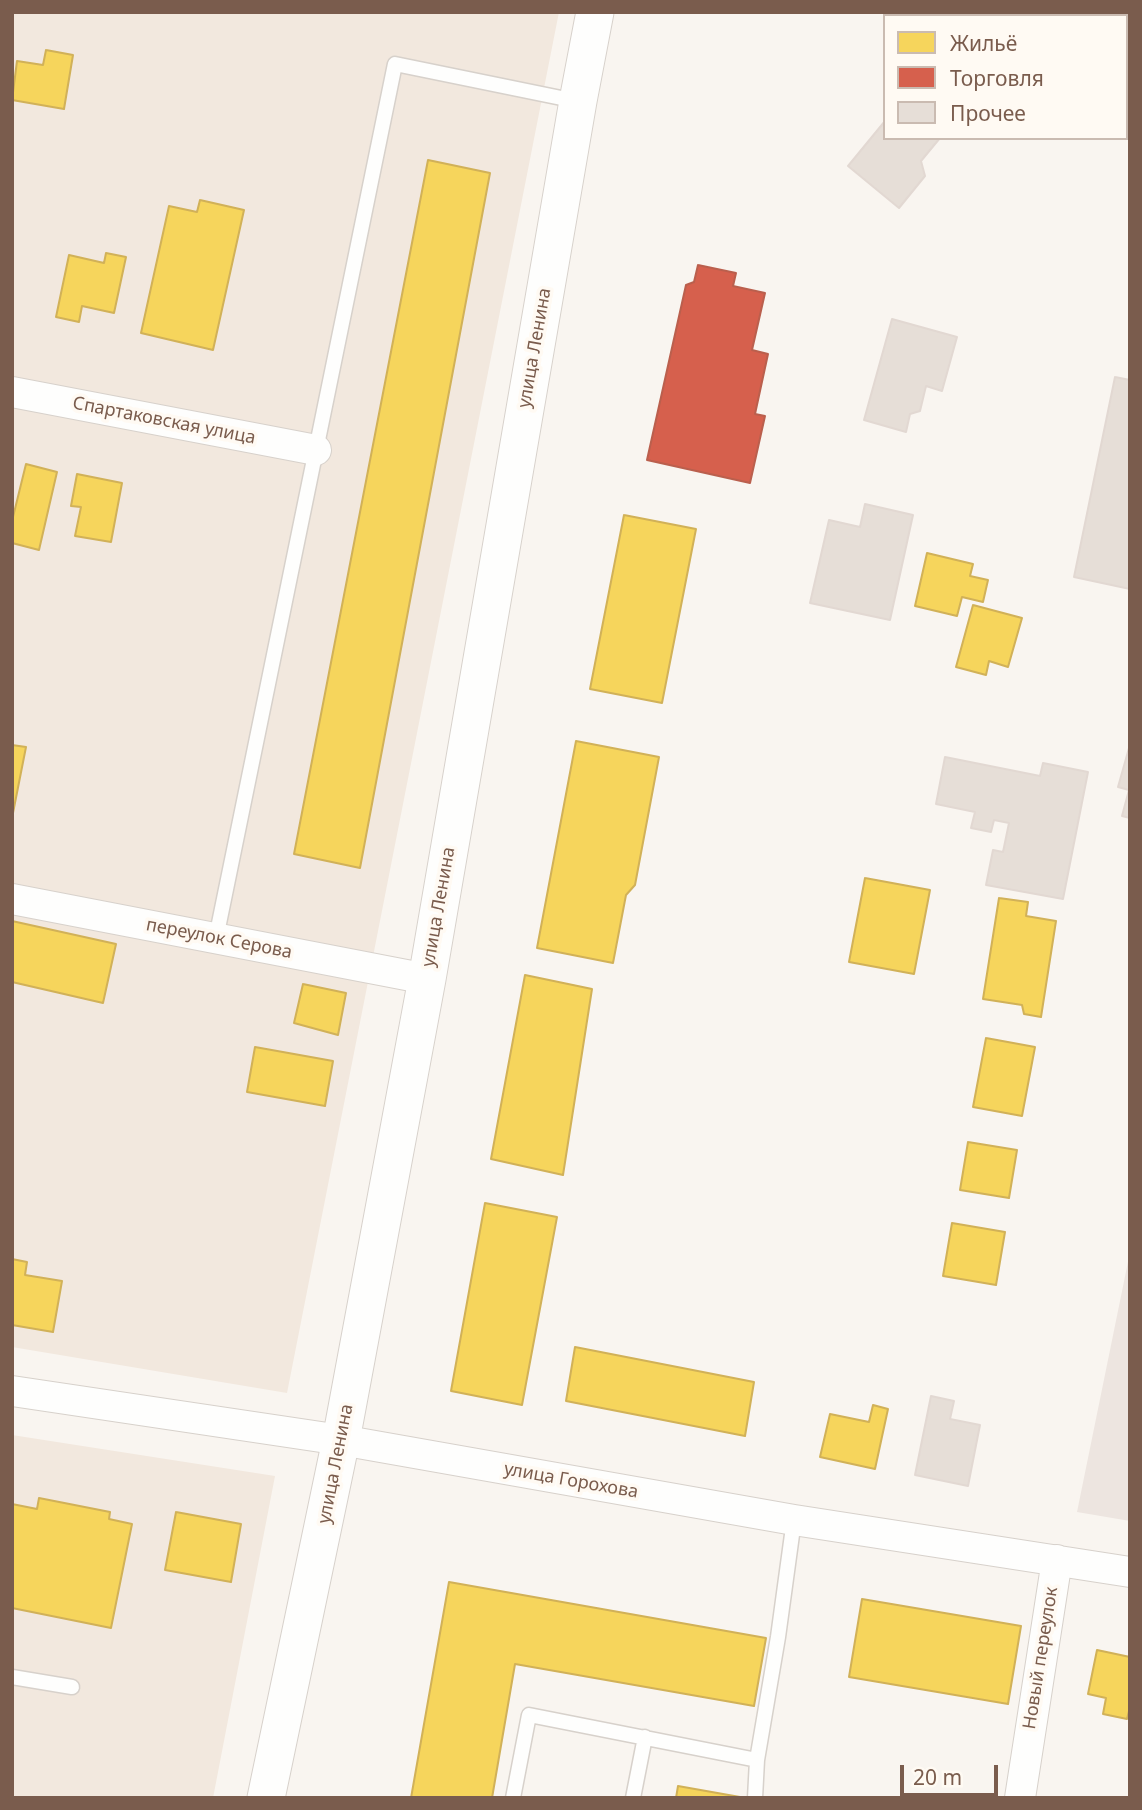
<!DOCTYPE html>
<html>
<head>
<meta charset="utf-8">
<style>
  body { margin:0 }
  #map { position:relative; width:1142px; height:1810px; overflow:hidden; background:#f9f5f0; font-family:"Noto Sans",sans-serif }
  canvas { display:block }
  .frame { position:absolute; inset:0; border:14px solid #7a5c4d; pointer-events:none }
  .legend { position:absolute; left:883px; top:14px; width:245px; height:126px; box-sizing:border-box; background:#fffaf3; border:2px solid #cabbb1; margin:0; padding:9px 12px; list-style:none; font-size:21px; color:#7a5c4d }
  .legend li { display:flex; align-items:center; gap:14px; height:35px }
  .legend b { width:35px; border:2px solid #cabbb1 }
  .scale { position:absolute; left:900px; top:1765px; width:98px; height:32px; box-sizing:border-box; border:4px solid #7a5c4d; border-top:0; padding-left:9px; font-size:21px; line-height:24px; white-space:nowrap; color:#7a5c4d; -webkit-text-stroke:5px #fffaf3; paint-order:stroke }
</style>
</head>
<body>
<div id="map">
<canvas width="1142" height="1810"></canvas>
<div class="frame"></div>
<ul class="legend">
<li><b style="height:19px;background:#f6d55c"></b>Жильё</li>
<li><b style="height:19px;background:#d6604d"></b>Торговля</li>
<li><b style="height:19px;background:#e6ded7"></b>Прочее</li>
</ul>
<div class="scale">20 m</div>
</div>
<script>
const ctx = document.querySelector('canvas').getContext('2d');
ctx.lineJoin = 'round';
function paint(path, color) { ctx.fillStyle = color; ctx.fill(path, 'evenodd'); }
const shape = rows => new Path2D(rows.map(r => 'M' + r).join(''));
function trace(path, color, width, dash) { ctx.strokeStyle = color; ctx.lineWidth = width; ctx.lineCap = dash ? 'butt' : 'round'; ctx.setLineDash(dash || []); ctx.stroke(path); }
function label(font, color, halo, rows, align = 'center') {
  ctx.font = font + ' "Noto Sans",sans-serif'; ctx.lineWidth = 7; ctx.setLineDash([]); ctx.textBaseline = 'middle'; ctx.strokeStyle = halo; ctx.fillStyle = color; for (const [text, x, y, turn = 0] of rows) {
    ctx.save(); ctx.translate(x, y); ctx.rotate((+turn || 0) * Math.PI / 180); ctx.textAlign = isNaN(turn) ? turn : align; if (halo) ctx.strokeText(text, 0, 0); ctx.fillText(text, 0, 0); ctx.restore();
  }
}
paint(shape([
  [12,12,559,12,287,1393,12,1347],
  [12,1435,275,1476,213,1798,12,1798]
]), '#f2e8de');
paint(shape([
  [1130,1252,1130,1521,1077,1512]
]), '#ede5e0');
const homes = shape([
  [46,50,73,55,64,109,12,100,17,61,43,65,46,50],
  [428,160,490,173,360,868,294,854,428,160],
  [200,200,244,210,213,350,141,333,169,206,197,212,200,200],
  [106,253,126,257,114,313,82,306,79,322,56,317,69,255,104,263,106,253],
  [26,464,57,472,39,550,12,543,12,521,26,464],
  [77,474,122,483,111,542,75,536,81,507,71,506,77,474],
  [624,515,696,529,662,703,590,689,624,515],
  [927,553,973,564,970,576,988,580,983,602,962,597,957,616,915,606,927,553],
  [973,605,1022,618,1008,667,989,661,986,675,956,667,973,605],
  [576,741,659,757,635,885,626,895,613,963,537,948,576,741],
  [12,745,26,747,12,818,12,745],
  [865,878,930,890,914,974,849,962,865,878],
  [999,898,1028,902,1026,916,1056,921,1041,1017,1024,1014,1022,1005,983,999,999,898],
  [12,921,116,944,103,1003,12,982,12,921],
  [525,975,592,989,563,1175,491,1159,525,975],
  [303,984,346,993,338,1035,294,1023,303,984],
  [986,1038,1035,1047,1022,1116,973,1107,986,1038],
  [255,1047,333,1061,325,1106,247,1092,255,1047],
  [968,1142,1017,1150,1009,1198,960,1190,968,1142],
  [485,1203,557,1217,522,1405,451,1391,485,1203],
  [952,1223,1005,1232,996,1285,943,1276,952,1223],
  [12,1259,27,1262,25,1275,62,1281,53,1332,12,1325,12,1259],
  [575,1347,754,1382,745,1436,566,1401,575,1347],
  [873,1405,888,1409,875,1469,820,1457,830,1414,869,1422,873,1405],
  [39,1498,110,1512,109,1519,132,1524,111,1628,12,1608,12,1504,37,1509,39,1498],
  [176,1512,241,1524,231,1582,165,1570,176,1512],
  [449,1582,766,1638,754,1706,515,1664,492,1798,411,1798,449,1582],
  [862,1599,1021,1626,1008,1704,849,1677,862,1599],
  [1097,1650,1130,1657,1130,1707,1127,1719,1103,1714,1106,1698,1088,1694,1097,1650],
  [678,1786,740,1797,740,1798,676,1798,678,1786]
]);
paint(homes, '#f6d55c');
trace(homes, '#d1b158', 2);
const shops = shape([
  [698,265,736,273,733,286,765,293,752,350,768,354,755,414,765,416,750,483,647,460,686,285,694,282,698,265]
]);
paint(shops, '#d6604d');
trace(shops, '#ba5f4d', 2);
const building = shape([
  [963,12,1040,12,1044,16,959,16,963,12],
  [885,121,885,138,940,138,921,161,925,176,899,208,848,166,885,121],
  [892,319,957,337,942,391,926,386,920,411,910,414,906,432,864,420,892,319],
  [1115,377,1130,380,1130,589,1074,577,1115,377],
  [865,504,913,515,890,620,810,603,829,520,860,527,865,504],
  [1129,748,1130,749,1130,818,1122,816,1129,790,1118,787,1129,748],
  [945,757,1040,776,1043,763,1088,772,1063,899,986,885,993,850,1003,852,1009,823,994,820,991,832,971,828,975,812,936,804,945,757],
  [931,1396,954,1401,950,1419,980,1425,968,1486,915,1475,931,1396]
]);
paint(building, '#e6ded7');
trace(building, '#e2d8d2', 2);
const service = shape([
  [216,938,395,64,576,101],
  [12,1677,72,1687],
  [513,1798,529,1715,757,1760,778,1637,794,1520],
  [633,1798,645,1737],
  [755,1798,757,1760]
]);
const minor = shape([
  [12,392,316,450],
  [12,899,427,979],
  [12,1391,341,1440,794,1520,1130,1572],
  [1020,1798,1057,1560]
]);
const tertiary = shape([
  [266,1798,341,1440,427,979,578,101,595,12]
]);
trace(service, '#d7d1cb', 17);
trace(minor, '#d7d1cb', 32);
trace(tertiary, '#d7d1cb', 39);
trace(service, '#fefefd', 14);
trace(minor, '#fefefd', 30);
trace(tertiary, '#fefefd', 37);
label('18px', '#7a5c4d', '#fffaf3', [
  ["улица Ленина",535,348,-80],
  ["Спартаковская улица",164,421,11],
  ["улица Ленина",439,907,-80],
  ["переулок Серова",219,939,11],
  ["улица Ленина",336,1464,-79],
  ["улица Горохова",571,1481,10],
  ["Новый переулок",1041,1658,-81]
]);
</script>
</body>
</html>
